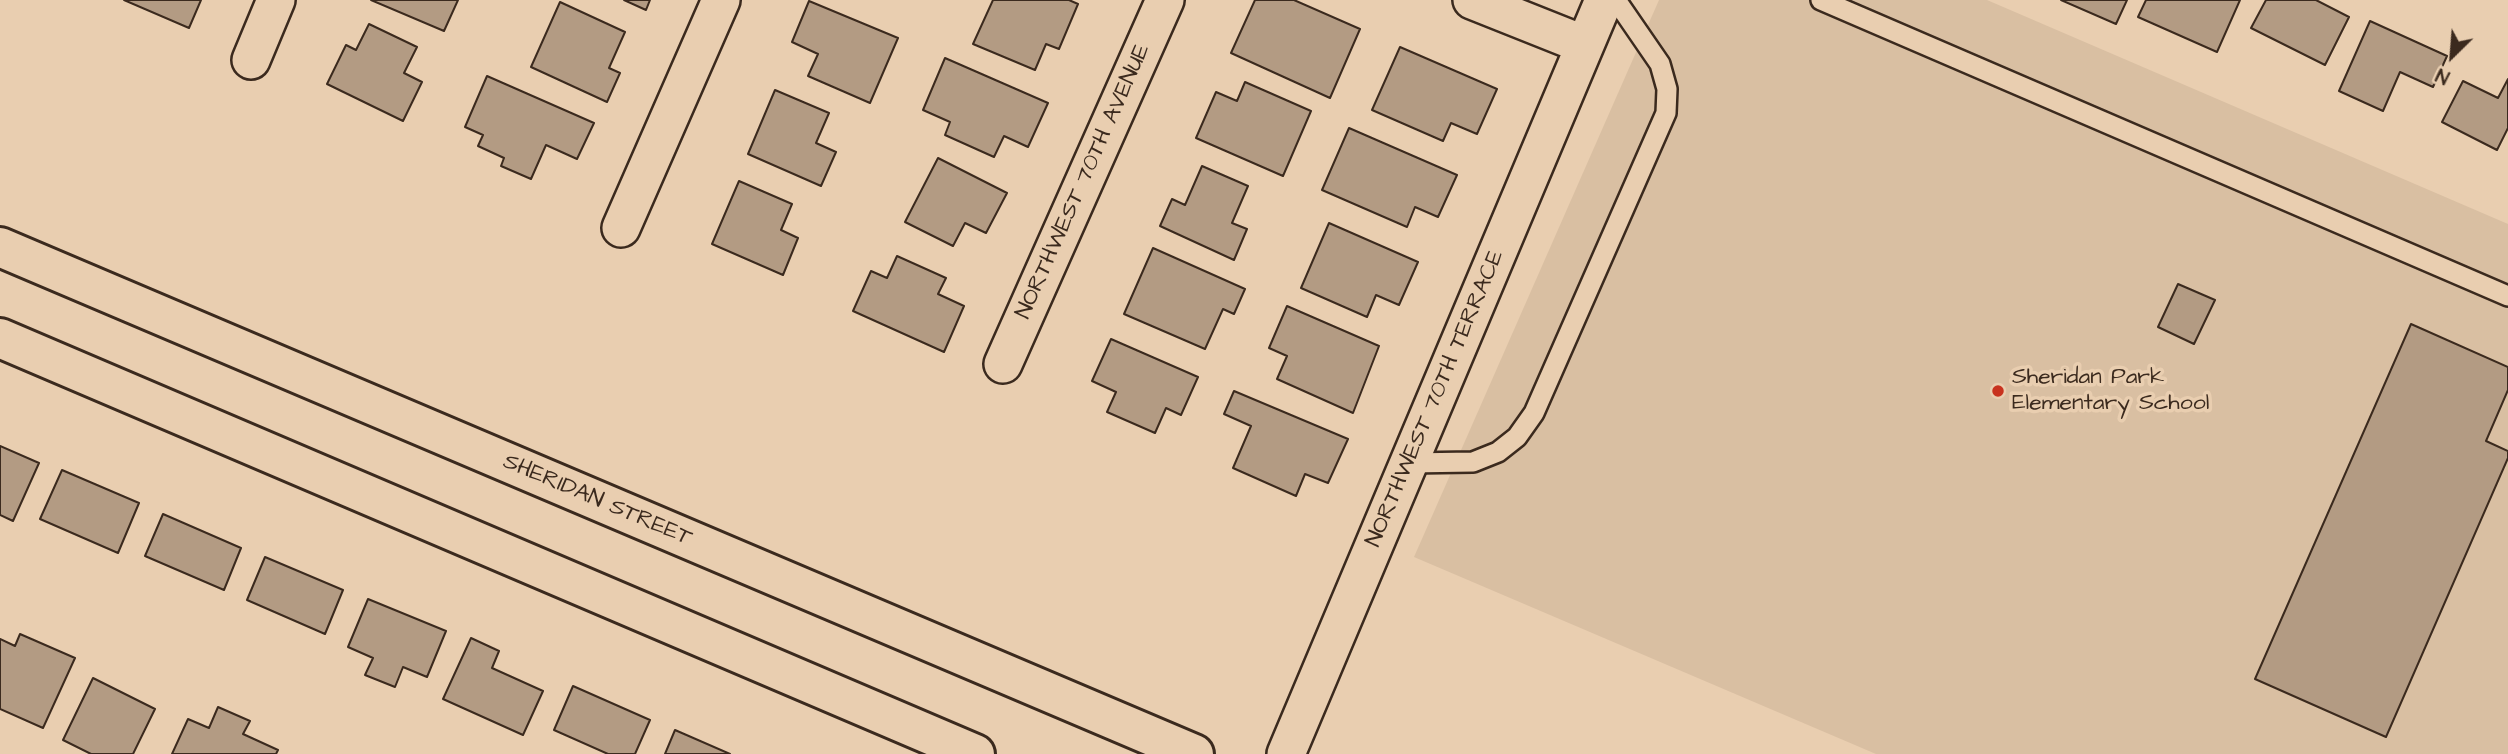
<!DOCTYPE html>
<html>
<head>
<meta charset="utf-8">
<style>
  body { margin:0 }
  #map { position:relative; width:2508px; height:754px; overflow:hidden; background:#e9ceb0; font-family:"Architects Daughter",sans-serif }
  canvas { display:block }
  .north { position:absolute; left:2417px; top:21px; width:70px; height:70px; -webkit-text-stroke:5px #e9ceb0; paint-order:stroke; rotate:205deg; font-size:19px; font-weight:700; line-height:28px; text-align:center; color:#3b2a1e }
  .north::after { content:''; display:block; margin:auto; width:24px; height:32px; background:#3b2a1e; clip-path:polygon(50% 0,100% 100%,50% 72%,0 100%) }
</style>
</head>
<body>
<div id="map">
<canvas width="2508" height="754"></canvas>
<div class="north">N</div>
</div>
<script>
const ctx = document.querySelector('canvas').getContext('2d');
ctx.lineJoin = 'round';
function paint(path, color) { ctx.fillStyle = color; ctx.fill(path, 'evenodd'); }
const shape = rows => new Path2D(rows.map(r => 'M' + r).join(''));
function trace(path, color, width, dash) { ctx.strokeStyle = color; ctx.lineWidth = width; ctx.lineCap = dash ? 'butt' : 'round'; ctx.setLineDash(dash || []); ctx.stroke(path); }
function label(font, color, halo, rows, align = 'center') {
  ctx.font = font + ' "Architects Daughter",sans-serif'; ctx.lineWidth = 7; ctx.setLineDash([]); ctx.textBaseline = 'middle'; ctx.strokeStyle = halo; ctx.fillStyle = color; for (const [text, x, y, turn = 0] of rows) {
    ctx.save(); ctx.translate(x, y); ctx.rotate((+turn || 0) * Math.PI / 180); ctx.textAlign = isNaN(turn) ? turn : align; if (halo) ctx.strokeText(text, 0, 0); ctx.fillText(text, 0, 0); ctx.restore();
  }
}
paint(shape([
  [1659,0,1987,0,2508,224,2508,754,1876,754,1414,557]
]), '#d9bfa2');
const building = shape([
  [124,0,201,0,189,28,124,0],
  [371,0,458,0,444,31,371,0],
  [624,0,650,0,646,10,624,0],
  [993,0,1069,0,1078,4,1059,49,1046,44,1035,70,973,44,993,0],
  [1255,0,1294,0,1360,29,1330,98,1231,53,1255,0],
  [2061,0,2127,0,2116,24,2061,0],
  [2146,0,2240,0,2217,52,2138,17,2146,0],
  [2266,0,2316,0,2349,17,2325,65,2251,28,2266,0],
  [809,1,898,38,870,103,808,76,818,54,792,42,809,1],
  [560,2,625,32,609,68,620,73,607,102,531,67,560,2],
  [2370,21,2447,56,2433,87,2400,72,2383,111,2339,91,2370,21],
  [369,24,417,47,404,73,422,82,403,121,327,84,346,45,356,50,369,24],
  [1400,47,1497,89,1477,134,1451,123,1443,141,1372,110,1400,47],
  [945,58,1048,103,1028,147,1004,136,994,157,945,135,950,122,923,110,945,58],
  [487,76,594,123,577,159,546,145,531,179,501,166,504,158,478,146,483,135,465,127,487,76],
  [2508,79,2508,128,2497,150,2442,122,2463,81,2498,98,2508,79],
  [1245,82,1311,111,1283,176,1196,138,1216,92,1237,101,1245,82],
  [775,90,829,113,816,143,836,152,821,186,748,154,775,90],
  [1349,128,1457,175,1438,217,1415,207,1407,227,1322,190,1349,128],
  [938,158,1007,193,986,233,965,223,953,246,905,222,938,158],
  [1202,166,1248,186,1232,223,1247,229,1234,260,1160,226,1172,199,1185,205,1202,166],
  [739,181,792,204,781,230,798,238,783,275,712,244,739,181],
  [1329,223,1418,262,1399,305,1376,295,1367,317,1301,288,1329,223],
  [1153,248,1245,289,1234,314,1223,309,1205,349,1124,314,1153,248],
  [897,256,946,278,938,294,964,306,944,352,853,311,871,271,887,278,897,256],
  [2178,284,2215,300,2194,344,2158,327,2178,284],
  [1287,306,1379,346,1353,413,1277,379,1287,356,1269,348,1287,306],
  [2411,324,2508,367,2508,390,2486,441,2508,451,2508,458,2386,737,2255,679,2411,324],
  [1111,339,1198,377,1181,415,1166,408,1155,433,1107,412,1116,392,1092,381,1111,339],
  [1234,391,1348,439,1328,483,1305,474,1296,496,1233,468,1251,426,1224,414,1234,391],
  [0,446,39,463,13,521,0,515,0,446],
  [62,470,139,503,118,553,40,519,62,470],
  [163,514,241,548,224,590,145,556,163,514],
  [265,557,343,590,325,634,247,600,265,557],
  [368,599,446,631,427,677,403,667,395,687,365,675,373,658,348,647,368,599],
  [20,634,75,658,43,728,0,709,0,639,15,646,20,634],
  [471,638,499,651,492,668,543,691,523,735,443,699,471,638],
  [93,678,155,709,133,754,91,754,63,740,93,678],
  [573,686,650,720,635,754,608,754,554,730,573,686],
  [218,707,250,721,243,734,278,750,276,754,172,754,188,719,209,728,218,707],
  [675,730,730,754,665,754,675,730]
]);
paint(building, '#b39b83');
trace(building, '#3b2a1e', 2);
const lane = shape([
  [1821,0,2508,296],
  [1409,463,1473,462,1498,452,1517,437,1534,413,1666,113,1667,89,1660,64,1616,0]
]);
const street = shape([
  [1472,0,1585,45],
  [251,60,276,0],
  [621,228,721,0],
  [1003,364,1165,0],
  [1286,754,1604,0]
]);
const primary = shape([
  [0,247,1194,754],
  [0,338,975,754]
]);
trace(lane, '#3b2a1e', 24);
trace(street, '#3b2a1e', 42);
trace(primary, '#3b2a1e', 44);
trace(lane, '#e9ceb0', 19);
trace(street, '#e9ceb0', 37);
trace(primary, '#e9ceb0', 38);
for (const [x, y, r, color] of [
  [1998,391,7,"#c8321e"]
]) { const dot = new Path2D(); dot.arc(x, y, r, 0, 2 * Math.PI); ctx.fillStyle = color; ctx.fill(dot); trace(dot, '#e9ceb0', 2.5); }
label('23px', '#3b2a1e', '#e9ceb0', [
  ["NORTHWEST 70TH AVENUE",1084,182,-66],
  ["NORTHWEST 70TH TERRACE",1436,399,-67],
  ["SHERIDAN STREET",597,501,23]
]);
label('23px', '#3b2a1e', '#e9ceb0', [
  ["Sheridan Park",2012,378],
  ["Elementary School",2012,404]
], 'left');
</script>
</body>
</html>
